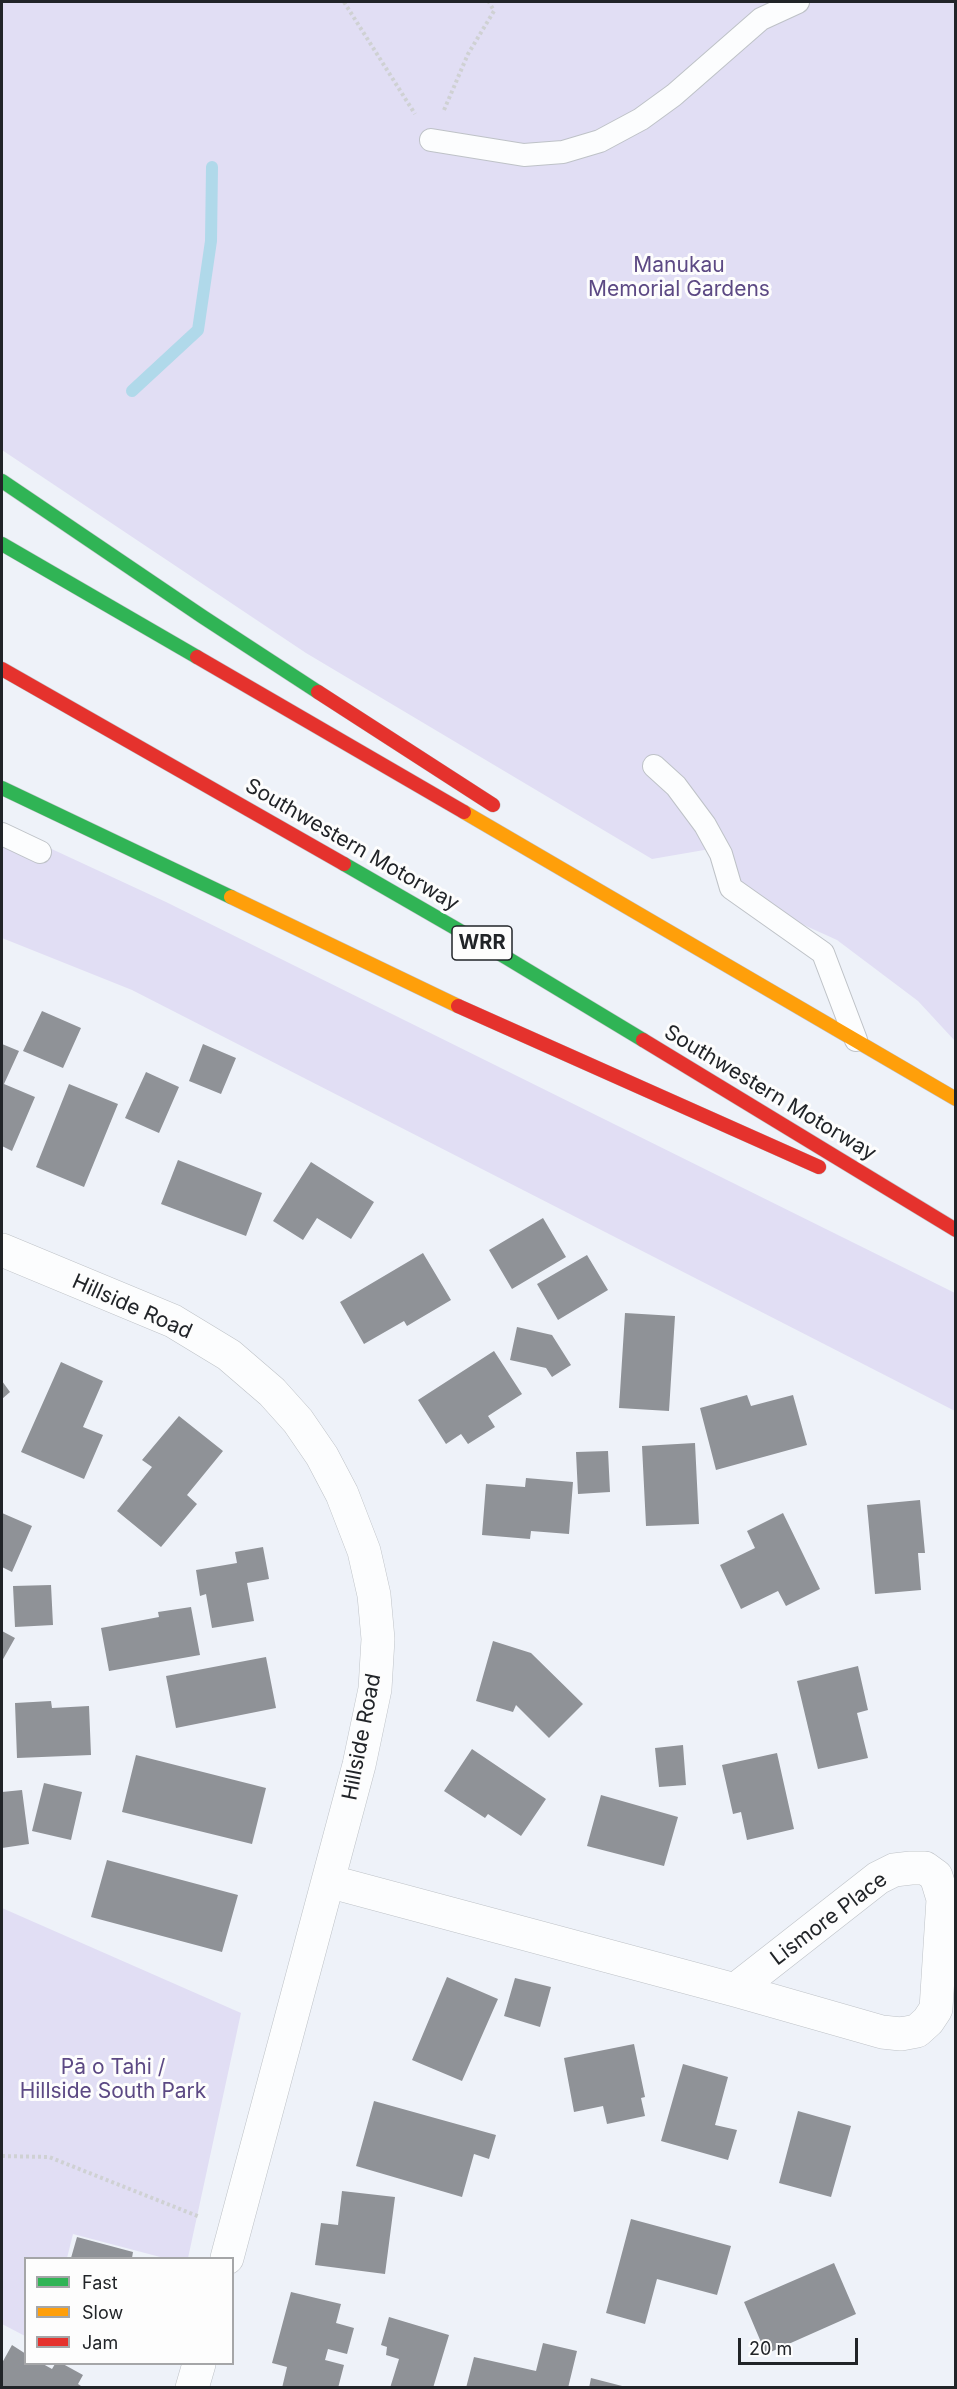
<!DOCTYPE html>
<html>
<head>
<meta charset="utf-8">
<style>
  body { margin:0 }
  #map { position:relative; width:957px; height:2389px; overflow:hidden; background:#eef2f9; font-family:Inter,sans-serif }
  canvas { display:block }
  .frame { position:absolute; inset:0; border:3px solid #212428; pointer-events:none }
  .legend { position:absolute; left:24px; top:2257px; width:210px; height:108px; box-sizing:border-box; background:#fdfdfd; border:2px solid #a5a6a8; margin:0; padding:8px 10px; list-style:none; font-size:18px; color:#212428 }
  .legend li { display:flex; align-items:center; gap:12px; height:30px }
  .legend b { width:30px; border:2px solid #a5a6a8 }
  .scale { position:absolute; left:738px; top:2338px; width:120px; height:27px; box-sizing:border-box; border:3px solid #212428; border-top:0; padding-left:8px; font-size:18px; line-height:21px; white-space:nowrap; color:#212428; -webkit-text-stroke:4px #fdfdfd; paint-order:stroke }
</style>
</head>
<body>
<div id="map">
<canvas width="957" height="2389"></canvas>
<div class="frame"></div>
<ul class="legend">
<li><b style="height:8px;background:#30b455"></b>Fast</li>
<li><b style="height:8px;background:#ff9f0a"></b>Slow</li>
<li><b style="height:8px;background:#e5322d"></b>Jam</li>
</ul>
<div class="scale">20 m</div>
</div>
<script>
const ctx = document.querySelector('canvas').getContext('2d');
ctx.lineJoin = 'round';
function paint(path, color) { ctx.fillStyle = color; ctx.fill(path, 'evenodd'); }
const shape = rows => new Path2D(rows.map(r => 'M' + r).join(''));
function trace(path, color, width, dash) { ctx.strokeStyle = color; ctx.lineWidth = width; ctx.lineCap = dash ? 'butt' : 'round'; ctx.setLineDash(dash || []); ctx.stroke(path); }
function label(font, color, halo, rows, align = 'center') {
  ctx.font = font + ' Inter,sans-serif'; ctx.lineWidth = 6; ctx.setLineDash([]); ctx.textBaseline = 'middle'; ctx.strokeStyle = halo; ctx.fillStyle = color; for (const [text, x, y, turn = 0] of rows) {
    ctx.save(); ctx.translate(x, y); ctx.rotate((+turn || 0) * Math.PI / 180); ctx.textAlign = isNaN(turn) ? turn : align; if (halo) ctx.strokeText(text, 0, 0); ctx.fillText(text, 0, 0); ctx.restore();
  }
}
paint(shape([
  [2,2,955,2,955,1041,918,1001,837,940,784,916,727,870,710,849,652,859,306,653,2,450],
  [2,826,166,902,955,1293,955,1411,132,990,2,938],
  [2,1908,241,2013,188,2258,164,2258,73,2234,67,2258,26,2258,25,2336,2,2324]
]), '#e1def4');
trace(shape([
  [132,391,198,330,211,241,212,167]
]), '#b0d9ea', 12);
paint(shape([
  [42,1011,81,1028,63,1068,23,1051],
  [2,1044,19,1051,4,1084,35,1097,12,1151,2,1146],
  [203,1044,236,1058,221,1094,189,1081],
  [146,1072,179,1087,159,1133,125,1118],
  [69,1084,118,1104,84,1187,36,1167],
  [178,1160,262,1193,246,1236,161,1204],
  [311,1162,374,1202,351,1239,317,1218,303,1240,273,1221],
  [543,1218,566,1257,512,1289,489,1250],
  [423,1253,451,1300,407,1326,404,1321,364,1344,340,1302],
  [587,1255,608,1290,558,1320,537,1284],
  [625,1313,675,1316,669,1411,619,1408],
  [517,1327,552,1335,571,1365,552,1377,546,1368,510,1360],
  [494,1351,522,1394,488,1416,495,1427,468,1444,461,1434,446,1444,418,1400],
  [61,1362,103,1381,83,1427,103,1435,84,1479,21,1452],
  [2,1381,10,1392,2,1399],
  [747,1395,751,1406,793,1395,807,1445,716,1470,700,1408],
  [179,1416,223,1451,187,1495,197,1504,161,1547,117,1511,152,1467,142,1460],
  [695,1443,699,1524,646,1526,642,1446],
  [608,1451,610,1492,578,1494,576,1452],
  [526,1478,573,1482,569,1534,531,1531,530,1539,482,1535,486,1484,525,1487],
  [920,1500,925,1553,918,1553,921,1590,875,1594,867,1505],
  [2,1513,32,1526,12,1572,2,1567],
  [783,1513,820,1589,786,1606,778,1591,741,1609,720,1565,755,1548,747,1531],
  [263,1547,269,1579,247,1583,254,1621,212,1628,206,1594,200,1596,196,1570,237,1563,235,1552],
  [51,1585,53,1625,15,1627,13,1586],
  [191,1607,200,1655,109,1671,101,1628,159,1617,158,1612],
  [2,1631,15,1638,2,1661],
  [493,1641,531,1653,583,1704,549,1738,516,1705,513,1712,476,1701],
  [266,1657,276,1708,176,1728,166,1676],
  [858,1666,868,1710,857,1713,868,1758,818,1769,797,1681],
  [51,1701,52,1708,89,1706,91,1755,17,1758,15,1703],
  [683,1745,686,1785,659,1787,655,1748],
  [472,1749,546,1799,521,1836,488,1814,485,1818,444,1791],
  [777,1753,794,1829,747,1840,741,1812,733,1814,722,1765],
  [136,1755,266,1788,252,1844,122,1812],
  [44,1783,82,1792,71,1840,32,1831],
  [22,1790,29,1844,2,1848,2,1792],
  [601,1795,678,1817,664,1866,587,1846],
  [107,1860,238,1895,222,1952,91,1917],
  [447,1977,498,1999,462,2081,412,2060],
  [515,1978,551,1987,540,2027,504,2016],
  [634,2044,645,2097,641,2098,645,2116,607,2124,603,2106,574,2112,564,2058],
  [683,2064,728,2077,715,2125,737,2130,728,2160,661,2141],
  [374,2101,496,2135,489,2159,474,2154,462,2197,356,2166],
  [798,2111,851,2126,831,2197,779,2183],
  [342,2191,395,2197,385,2274,315,2265,321,2223,338,2225],
  [631,2219,731,2246,717,2295,657,2279,645,2324,606,2313],
  [77,2237,133,2252,132,2258,71,2258],
  [834,2263,856,2314,766,2354,744,2302],
  [291,2292,341,2304,336,2323,354,2328,347,2354,328,2349,325,2360,344,2365,338,2388,282,2388,287,2367,272,2363],
  [389,2317,449,2335,433,2388,390,2388,399,2359,386,2355,387,2347,381,2345],
  [543,2343,577,2351,568,2388,466,2388,474,2357,536,2371],
  [12,2345,26,2354,26,2364,43,2364,52,2369,55,2364,63,2364,83,2375,78,2384,84,2388,2,2388,2,2363],
  [591,2378,626,2387,626,2388,589,2388]
]), '#8f9297');
const lane = shape([
  [431,140,524,155,563,152,600,141,641,119,674,95,761,19,798,2],
  [654,766,676,786,705,825,721,854,731,888,823,953,856,1040],
  [2,834,40,852]
]);
const street = shape([
  [2,1250,173,1321,229,1355,272,1392,298,1421,322,1456,342,1494,364,1551,374,1595,378,1639,375,1689,359,1765,227,2258],
  [328,1881,735,1990,882,2032,901,2034,917,2031,928,2021,936,2009,943,1899,936,1876,925,1868,911,1868,894,1870,878,1878,735,1990],
  [192,2388,199,2364]
]);
const fast = shape([
  [2,481,203,617,318,692],
  [2,544,197,657],
  [2,788,231,897],
  [344,864,507,958,643,1040]
]);
const slow = shape([
  [464,812,956,1099],
  [231,897,458,1006]
]);
const jam = shape([
  [197,657,464,812],
  [2,669,344,864],
  [318,692,493,805],
  [458,1006,819,1167],
  [643,1040,956,1230]
]);
trace(lane, '#bec2c7', 24);
trace(street, '#bec2c7', 34);
trace(fast, '#bec2c7', 15);
trace(slow, '#bec2c7', 15);
trace(jam, '#bec2c7', 15);
trace(shape([
  [344,2,415,114],
  [444,110,468,54,494,11,489,2],
  [2,2156,49,2157,200,2217]
]), '#cfd1d3', 4, [3, 3]);
trace(lane, '#fcfdfe', 22);
trace(street, '#fcfdfe', 33);
trace(fast, '#30b455', 14);
trace(slow, '#ff9f0a', 14);
trace(jam, '#e5322d', 14);
for (const [x, y, w] of [
  [482,943,60]
]) { const box = new Path2D(); box.roundRect(x - w / 2, y - 17, w, 34, 4.5); ctx.fillStyle = '#fdfdfd'; ctx.fill(box); trace(box, '#212428', 1.5); }
label('bold 20px', '#212428', null, [
  ["WRR",482,943]
]);
label('21px', '#5c4984', '#fdfdfd', [
  ["Manukau",679,266],
  ["Memorial Gardens",679,290],
  ["Pā o Tahi /",113,2068],
  ["Hillside South Park",113,2092]
]);
label('21px', '#212428', '#fdfdfd', [
  ["Southwestern Motorway",352,845,30],
  ["Southwestern Motorway",770,1093,31],
  ["Hillside Road",132,1307,24],
  ["Hillside Road",362,1737,-79],
  ["Lismore Place",829,1919,-37]
]);
</script>
</body>
</html>
